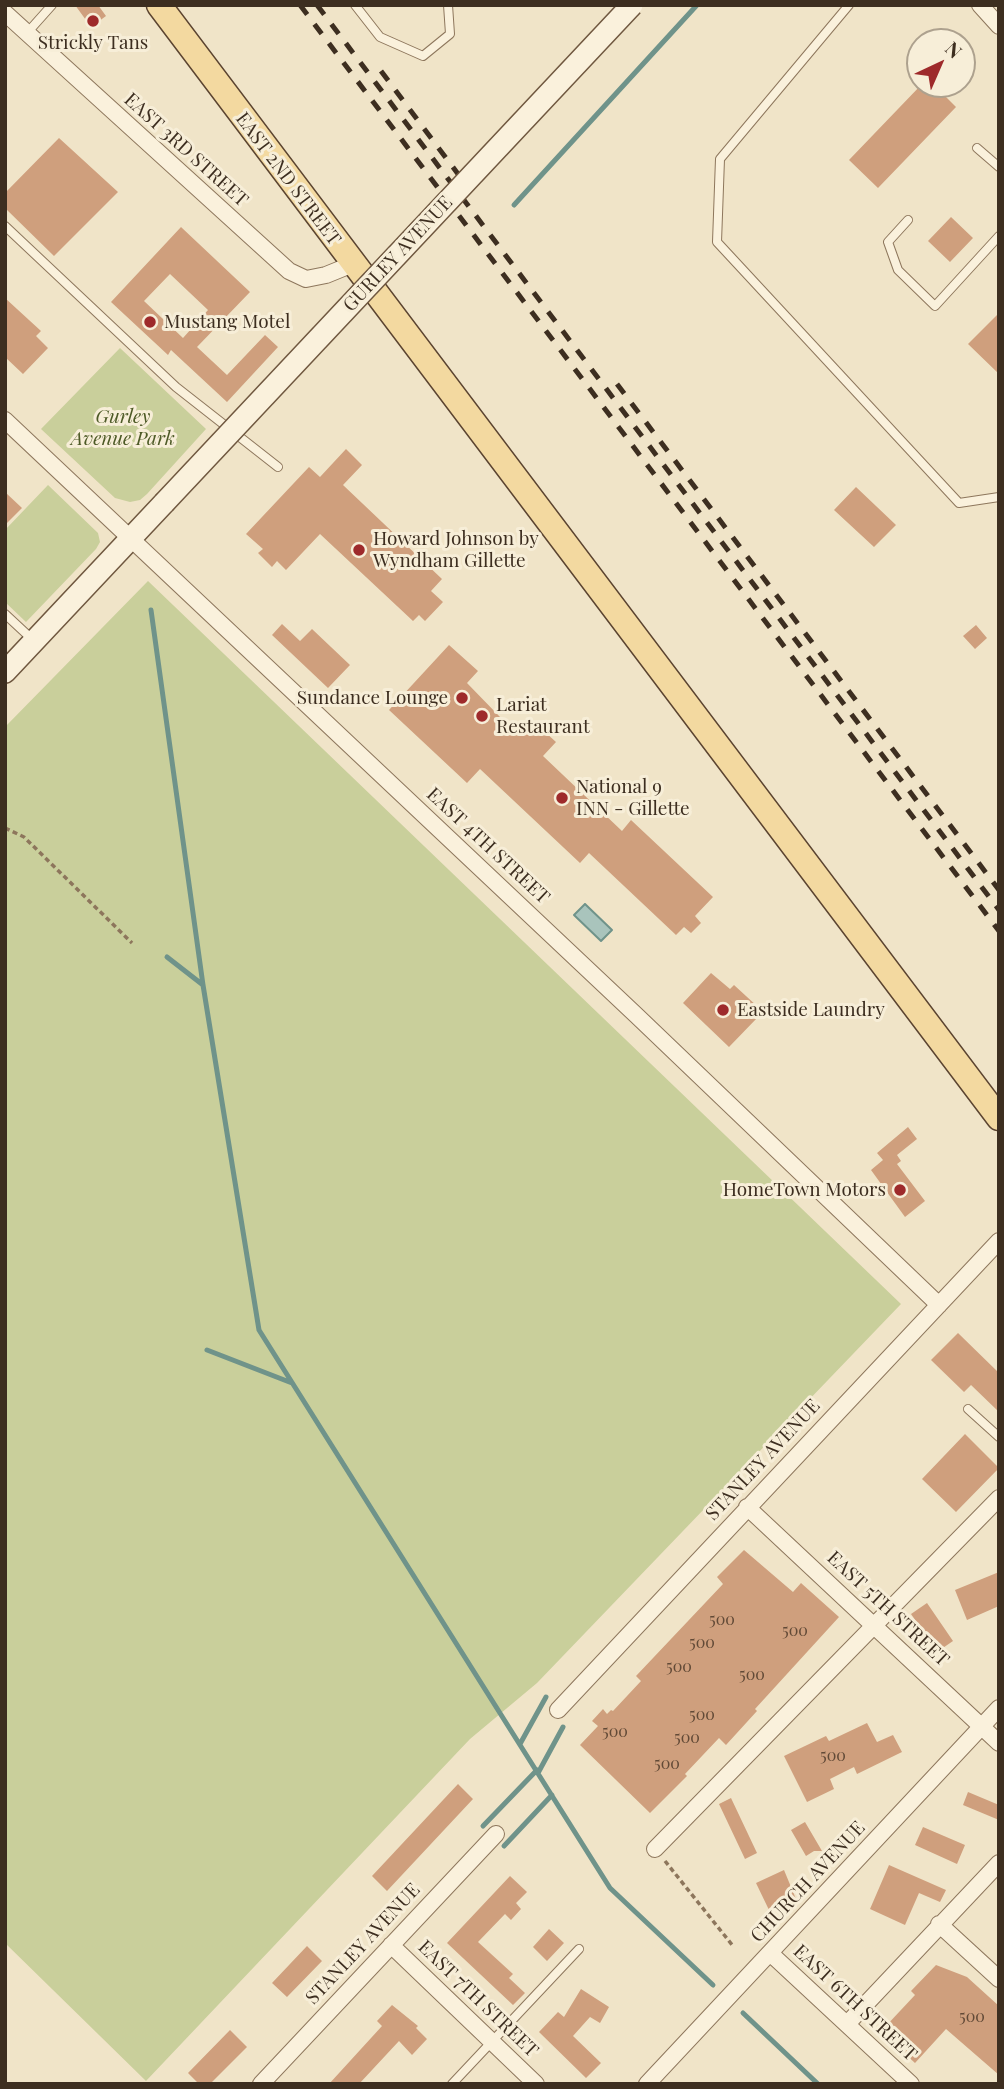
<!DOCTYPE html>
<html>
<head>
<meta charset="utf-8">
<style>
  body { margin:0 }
  #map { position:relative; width:1004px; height:2089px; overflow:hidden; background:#f0e4c8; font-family:"Playfair Display",serif }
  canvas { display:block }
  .frame { position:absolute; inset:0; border:7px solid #3d2e20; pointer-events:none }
  .north { position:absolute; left:906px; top:28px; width:70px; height:70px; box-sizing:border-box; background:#f7eed8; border:2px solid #ada18e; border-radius:50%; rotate:44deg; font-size:19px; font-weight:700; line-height:28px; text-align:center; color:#3d2e20 }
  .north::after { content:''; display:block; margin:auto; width:24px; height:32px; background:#9e2a2b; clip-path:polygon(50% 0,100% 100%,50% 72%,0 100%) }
</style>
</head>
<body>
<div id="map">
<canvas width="1004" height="2089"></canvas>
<div class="frame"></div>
<div class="north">N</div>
</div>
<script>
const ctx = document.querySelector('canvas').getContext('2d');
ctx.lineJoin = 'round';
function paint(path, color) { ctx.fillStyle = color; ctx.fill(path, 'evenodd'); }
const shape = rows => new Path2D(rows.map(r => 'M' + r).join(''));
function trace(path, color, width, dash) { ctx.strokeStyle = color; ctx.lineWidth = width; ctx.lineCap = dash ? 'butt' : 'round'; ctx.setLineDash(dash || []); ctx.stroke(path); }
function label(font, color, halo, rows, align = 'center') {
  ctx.font = font + ' "Playfair Display",serif'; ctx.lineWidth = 6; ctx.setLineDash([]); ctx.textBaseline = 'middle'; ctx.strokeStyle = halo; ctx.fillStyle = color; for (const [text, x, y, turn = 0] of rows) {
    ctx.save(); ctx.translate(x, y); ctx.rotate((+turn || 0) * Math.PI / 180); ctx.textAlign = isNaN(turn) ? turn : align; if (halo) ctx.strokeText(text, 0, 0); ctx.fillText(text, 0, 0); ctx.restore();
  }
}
paint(shape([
  [120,348,206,429,147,494,140,500,130,502,115,498,41,429],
  [48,485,98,533,100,542,96,549,26,622,5,602,5,530],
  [148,581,901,1304,537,1683,470,1739,146,2081,5,1943,5,727]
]), '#c9cf9b');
const water = shape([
  [585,904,612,930,601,941,574,915,585,904]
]);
paint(water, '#a9c4bc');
trace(water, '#6f938a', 2);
trace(shape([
  [514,205,697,5],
  [151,610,203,985,259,1330,610,1888,713,1985],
  [167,957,203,985],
  [207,1350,292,1383],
  [520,1744,546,1697],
  [538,1773,563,1727],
  [483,1826,537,1770],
  [504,1846,552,1795],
  [743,2013,818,2084]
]), '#6f938a', 5);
paint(shape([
  [75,5,98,5,106,16,91,27],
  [922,84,933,84,956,107,878,188,849,160],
  [59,138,118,192,54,256,5,208,5,193],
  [951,217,973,238,950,262,928,241],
  [181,227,250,292,197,347,227,375,265,335,278,347,227,402,171,350,168,355,111,302],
  [170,274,208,310,183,338,144,301],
  [5,298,41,331,36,336,48,348,23,374,5,357],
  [999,313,999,374,968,344],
  [346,449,362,465,343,485,442,579,431,591,443,602,425,621,419,615,413,621,320,534,286,570,277,561,272,567,258,553,263,549,246,534,309,467,320,477],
  [856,487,896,525,874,547,834,510],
  [5,492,22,508,5,525],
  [282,624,300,641,312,629,350,665,328,688,272,635],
  [976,625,987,638,975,649,963,636],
  [449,645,478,671,467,683,500,717,520,735,533,721,556,742,543,756,622,831,631,820,713,897,695,916,701,923,691,933,684,927,676,935,589,853,580,863,480,769,467,783,389,710],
  [711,973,730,989,734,985,758,1007,754,1012,758,1017,729,1047,683,1003],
  [908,1127,917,1139,897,1155,901,1161,897,1164,925,1201,905,1217,871,1170,883,1160,877,1153],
  [958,1333,999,1373,999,1412,971,1385,964,1392,931,1360],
  [965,1434,999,1468,956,1512,922,1479],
  [744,1550,793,1592,801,1583,839,1617,755,1709,757,1711,726,1745,719,1738,685,1774,687,1776,650,1813,580,1745,598,1726,592,1721,603,1709,607,1714,611,1710,613,1711,641,1681,636,1676,723,1584,717,1577],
  [999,1572,999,1606,967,1620,955,1590],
  [927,1603,953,1641,937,1652,911,1614],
  [867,1723,877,1742,893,1735,902,1752,857,1774,854,1767,830,1779,834,1789,807,1802,784,1756,826,1736,829,1741],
  [458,1784,473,1799,387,1891,372,1876],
  [968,1792,999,1805,999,1820,963,1805],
  [731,1798,757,1853,745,1859,719,1804],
  [805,1822,822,1851,814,1851,806,1856,791,1830],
  [923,1827,965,1845,957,1864,915,1845],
  [889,1865,946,1890,940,1902,919,1893,905,1925,870,1909],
  [784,1870,796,1899,769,1910,756,1883],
  [510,1876,527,1892,516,1903,521,1909,511,1920,505,1914,478,1942,513,1974,509,1978,525,1993,513,2005,447,1943],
  [549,1929,564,1943,547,1961,533,1947],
  [307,1946,322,1961,287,1997,272,1983],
  [936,1965,967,1977,999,2006,999,2075,946,2029,915,2063,903,2052,907,2048,885,2027,915,1995,911,1991],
  [581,1989,609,2007,600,2023,590,2017,573,2036,601,2063,586,2078,539,2032,558,2012,564,2017],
  [392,2005,418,2026,416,2028,427,2039,412,2055,399,2041,359,2084,329,2084,382,2026,377,2021],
  [230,2030,247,2047,210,2084,199,2084,188,2073]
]), '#cf9f7d');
const lane = shape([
  [355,5,380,37,423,56,450,34,448,5],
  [849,5,720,159,717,242,959,503,999,497],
  [27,33,52,5],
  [977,148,999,167],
  [908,220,888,242,898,270,935,306,999,236],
  [5,226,176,387,278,467],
  [5,614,34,641],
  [968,1409,999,1437],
  [452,2084,579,1949]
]);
const street = shape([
  [980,5,999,26],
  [5,13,289,271,306,279,326,275,353,264],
  [5,420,636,1015,939,1305],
  [747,1507,999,1743],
  [558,1710,999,1241],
  [655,1849,999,1498],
  [939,1924,999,1979],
  [391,1945,536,2084],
  [770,1953,911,2084],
  [847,2024,999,1863],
  [261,2084,496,1834],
  [647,2084,999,1708]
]);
const secondary = shape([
  [5,672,164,503]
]);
const primary = shape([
  [159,5,999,1118]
]);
trace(lane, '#8d765c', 10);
trace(street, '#8d765c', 18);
trace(secondary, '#6f573f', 24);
trace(primary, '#5b4430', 27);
trace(shape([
  [5,828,24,837,132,943],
  [665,1861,733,1946]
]), '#8d765c', 3.5, [5, 3.5]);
trace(lane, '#faf1dc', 8);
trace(street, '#faf1dc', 16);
trace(secondary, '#faf1dc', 21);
trace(primary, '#f3d9a0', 24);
trace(shape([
  [300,5,999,931],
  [317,5,999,910],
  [381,71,461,178],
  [617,384,999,890]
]), '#3d2e20', 5, [12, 12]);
const secondaryBridge = shape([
  [164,503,632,5]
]);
trace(secondaryBridge, '#6f573f', 24, []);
trace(secondaryBridge, '#faf1dc', 21);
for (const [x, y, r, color] of [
  [93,21,7,"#9e2a2b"],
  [150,322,7,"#9e2a2b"],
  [359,550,7,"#9e2a2b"],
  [462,698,7,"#9e2a2b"],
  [482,716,7,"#9e2a2b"],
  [562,798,7,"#9e2a2b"],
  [723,1010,7,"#9e2a2b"],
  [900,1190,7,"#9e2a2b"]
]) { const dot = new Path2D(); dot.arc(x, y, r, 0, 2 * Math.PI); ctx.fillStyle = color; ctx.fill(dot); trace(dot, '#f7eed8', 2.5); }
label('16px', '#624a37', null, [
  ["500",722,1620],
  ["500",795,1631],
  ["500",702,1643],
  ["500",679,1667],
  ["500",752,1675],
  ["500",702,1715],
  ["500",615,1732],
  ["500",687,1738],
  ["500",833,1756],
  ["500",667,1764],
  ["500",972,2017]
]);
label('19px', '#3d2e20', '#f7eed8', [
  ["Strickly Tans",93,43,"center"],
  ["Mustang Motel",164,322],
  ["Howard Johnson by",373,539],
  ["Wyndham Gillette",373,561],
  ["Sundance Lounge",448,698,"right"],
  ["Lariat",496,705],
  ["Restaurant",496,727],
  ["National 9",576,787],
  ["INN - Gillette",576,809],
  ["Eastside Laundry",737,1010],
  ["HomeTown Motors",886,1190,"right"]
], 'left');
label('19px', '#3d2e20', '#f7eed8', [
  ["EAST 3RD STREET",186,150,42],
  ["EAST 2ND STREET",288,179,53],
  ["GURLEY AVENUE",398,254,-47],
  ["EAST 4TH STREET",488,846,43],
  ["STANLEY AVENUE",763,1460,-47],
  ["EAST 5TH STREET",888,1609,43],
  ["CHURCH AVENUE",808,1882,-47],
  ["STANLEY AVENUE",363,1944,-47],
  ["EAST 7TH STREET",478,1999,44],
  ["EAST 6TH STREET",855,2003,43]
]);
label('italic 19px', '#4d5a26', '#f7eed8', [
  ["Gurley",123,417],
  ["Avenue Park",123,439]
]);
</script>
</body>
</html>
